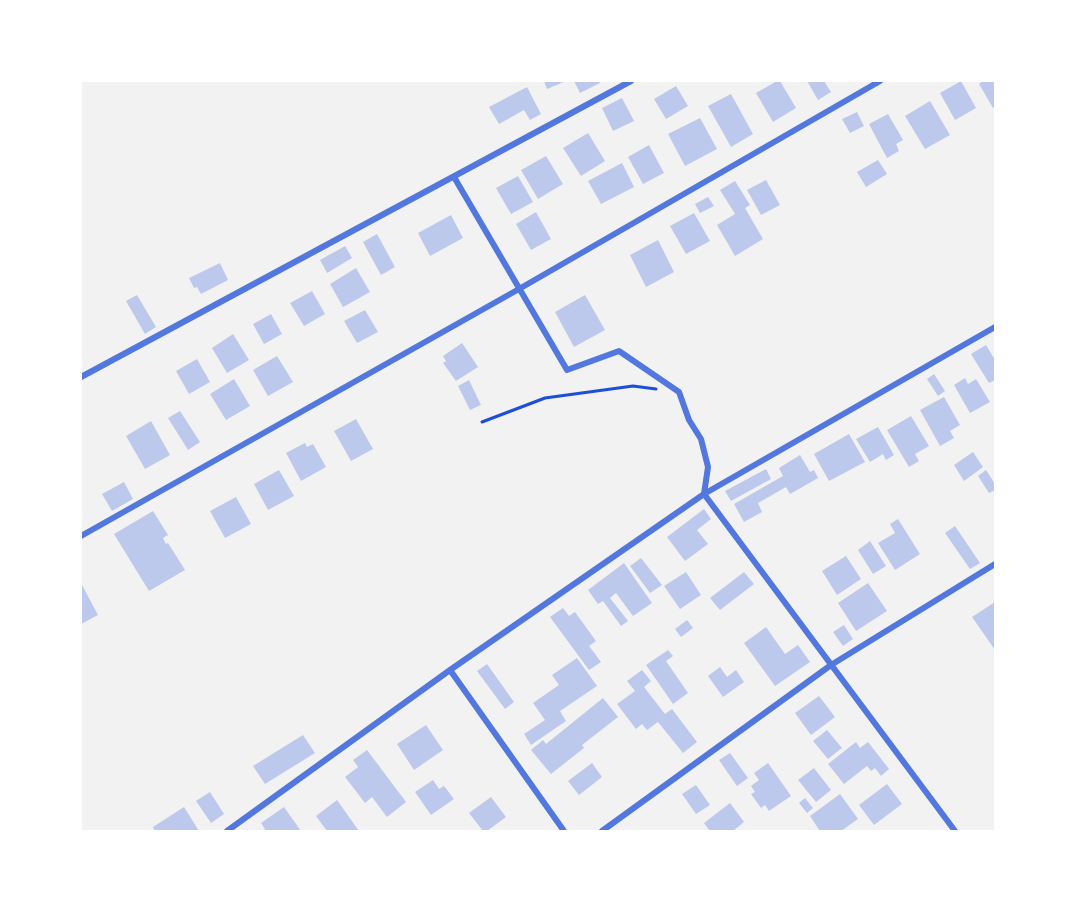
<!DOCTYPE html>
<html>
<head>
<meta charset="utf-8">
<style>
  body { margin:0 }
  #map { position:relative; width:1076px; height:912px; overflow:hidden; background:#f2f2f2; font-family:"DejaVu Sans",sans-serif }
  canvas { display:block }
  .frame { position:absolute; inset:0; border:82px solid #fff; pointer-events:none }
</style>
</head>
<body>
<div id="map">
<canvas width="1076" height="912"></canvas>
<div class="frame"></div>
</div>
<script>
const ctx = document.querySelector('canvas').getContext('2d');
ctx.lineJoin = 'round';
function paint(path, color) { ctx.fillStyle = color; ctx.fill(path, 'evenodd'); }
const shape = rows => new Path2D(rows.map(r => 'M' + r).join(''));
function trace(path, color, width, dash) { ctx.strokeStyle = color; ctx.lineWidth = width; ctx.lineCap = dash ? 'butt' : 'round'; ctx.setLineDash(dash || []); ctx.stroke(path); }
paint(shape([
  [544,81,566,81,547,89],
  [574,81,599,81,600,83,580,93],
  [777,81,780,81,796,108,773,122,756,93],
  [807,81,824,81,831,92,818,100],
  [961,81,976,108,955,120,940,93],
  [983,81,995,81,995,107,993,108,979,84],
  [676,86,688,106,666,119,654,99],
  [527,87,541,114,530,120,524,110,499,124,489,107],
  [731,94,753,134,731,147,708,106],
  [622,98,634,121,613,131,602,108],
  [930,101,950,135,925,149,905,116],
  [857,112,864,126,850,133,842,119],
  [888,114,903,140,896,144,899,151,887,158,869,124],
  [700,118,717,149,685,166,668,134],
  [588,133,605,161,581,176,563,148],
  [649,145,664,173,643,184,628,157],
  [546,156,563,184,538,199,521,170],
  [878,160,887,174,866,187,857,172],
  [622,163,634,187,601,204,588,181],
  [518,176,533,202,511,214,496,188],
  [766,180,780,205,761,215,747,190],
  [735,181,750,205,745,208,763,239,735,256,717,225,735,214,720,190],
  [708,197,714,206,700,213,695,204],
  [536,212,551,239,531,250,516,224],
  [694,213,710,241,686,254,670,226],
  [451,215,463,238,430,256,418,233],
  [377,234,395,267,381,275,363,242],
  [658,240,674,272,646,287,630,255],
  [345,246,352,258,327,273,320,260],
  [220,263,228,280,201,294,197,287,194,288,189,278],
  [356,268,370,292,343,307,330,284],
  [312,291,325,314,304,326,290,303],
  [137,295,156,327,145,334,126,301],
  [585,295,605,330,574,347,555,312],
  [365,310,378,332,357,343,344,321],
  [271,314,282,334,264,344,253,324],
  [233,334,249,360,227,373,212,348],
  [462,343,478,367,456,381,443,363,446,361,443,356],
  [986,345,995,360,995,380,989,383,971,354],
  [277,356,293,382,268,396,253,370],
  [197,359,210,382,189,394,176,371],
  [934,374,945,391,938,396,927,379],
  [965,378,968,384,976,379,990,402,970,413,954,385],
  [234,379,250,406,226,420,210,394],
  [469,380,481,405,470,410,458,386],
  [944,397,960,425,950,431,954,438,940,446,920,410],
  [180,411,200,442,188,450,168,418],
  [911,416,929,446,915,454,919,461,909,467,887,430],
  [356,419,373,449,351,461,334,431],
  [151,421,170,455,145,469,126,436],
  [878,427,894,455,886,460,883,454,870,462,856,439],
  [849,434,865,462,829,481,814,454],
  [305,443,307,447,313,444,326,467,301,481,286,453],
  [973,452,983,467,964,481,954,465],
  [800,455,810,472,814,470,818,478,790,494,786,487,758,503,762,512,744,522,734,504,783,476,779,468],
  [766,469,771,479,731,501,725,491],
  [279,470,294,496,268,510,254,484],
  [986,470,995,484,995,490,989,493,978,476],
  [124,482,133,499,112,511,102,494],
  [236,497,251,524,225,538,210,511],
  [704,509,711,519,697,530,708,544,685,561,667,537],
  [153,511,168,535,163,538,166,544,168,543,185,570,149,591,114,534],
  [898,519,920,554,895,570,878,543,895,533,890,524],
  [955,526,980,563,970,569,945,533],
  [870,541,886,566,873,574,858,550],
  [846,556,861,579,837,595,822,571],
  [641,558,662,585,650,593,630,566],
  [624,563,652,603,633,616,616,593,610,598,628,621,621,626,603,601,598,604,588,590],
  [686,572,701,595,680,609,664,586],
  [744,572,754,584,720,610,710,598],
  [81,583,98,615,81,624],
  [868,583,887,611,856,631,838,603],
  [995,602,995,650,972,617],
  [563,608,569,616,575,612,596,641,589,646,601,662,589,670,550,617],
  [687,620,693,628,681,637,675,629],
  [844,625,853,639,843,646,833,632],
  [766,627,785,654,798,645,810,662,775,686,744,643],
  [668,650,673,656,666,661,688,693,673,704,646,665],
  [577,658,597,686,560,711,566,721,531,745,524,734,545,720,533,703,559,685,552,675],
  [487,664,514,702,505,709,477,671],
  [720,667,727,677,736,670,744,682,723,697,708,676],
  [642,670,651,681,644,687,665,714,672,709,697,742,683,753,658,722,647,730,642,724,636,729,617,704,635,691,627,681],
  [819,696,835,717,811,735,795,713],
  [603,698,618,717,582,745,584,748,551,774,531,750,543,740,546,744],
  [426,725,443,750,414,770,397,744],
  [827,730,842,748,828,759,813,741],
  [303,735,315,753,265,784,253,766],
  [856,742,860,748,868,742,889,769,881,776,875,768,871,771,867,766,844,784,828,764],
  [367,750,406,802,387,817,372,797,365,803,345,777,358,767,353,760],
  [730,753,748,778,737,786,719,760],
  [592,763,602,777,579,795,568,781],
  [768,763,791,796,769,811,765,805,761,808,751,794,755,792,751,786,759,780,754,773],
  [814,768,831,790,816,802,798,780],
  [433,780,439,789,444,786,454,799,431,815,415,792],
  [887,784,902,804,874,825,859,805],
  [696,785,710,805,696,814,682,794],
  [210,792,224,814,211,823,196,801],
  [840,794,858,819,841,831,820,831,810,816],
  [491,797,506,817,487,831,483,831,469,813],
  [805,798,813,808,807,813,799,803],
  [337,800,359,831,327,831,316,816],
  [730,803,744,822,733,831,710,831,704,823],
  [184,807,199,831,155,831,153,827],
  [284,807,301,831,266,831,261,823]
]), '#bdc9ec');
trace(shape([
  [482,422,545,398,633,386,656,389]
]), '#1d4ed8', 3);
trace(shape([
  [454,177,567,370,619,351,679,392,689,420,701,439,708,467,704,494,955,831],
  [81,377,631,81],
  [81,536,519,289,880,81],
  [450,670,564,831],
  [227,831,450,670,704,494,995,327],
  [602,831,831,665,995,564]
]), '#5277de', 6);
</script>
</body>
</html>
